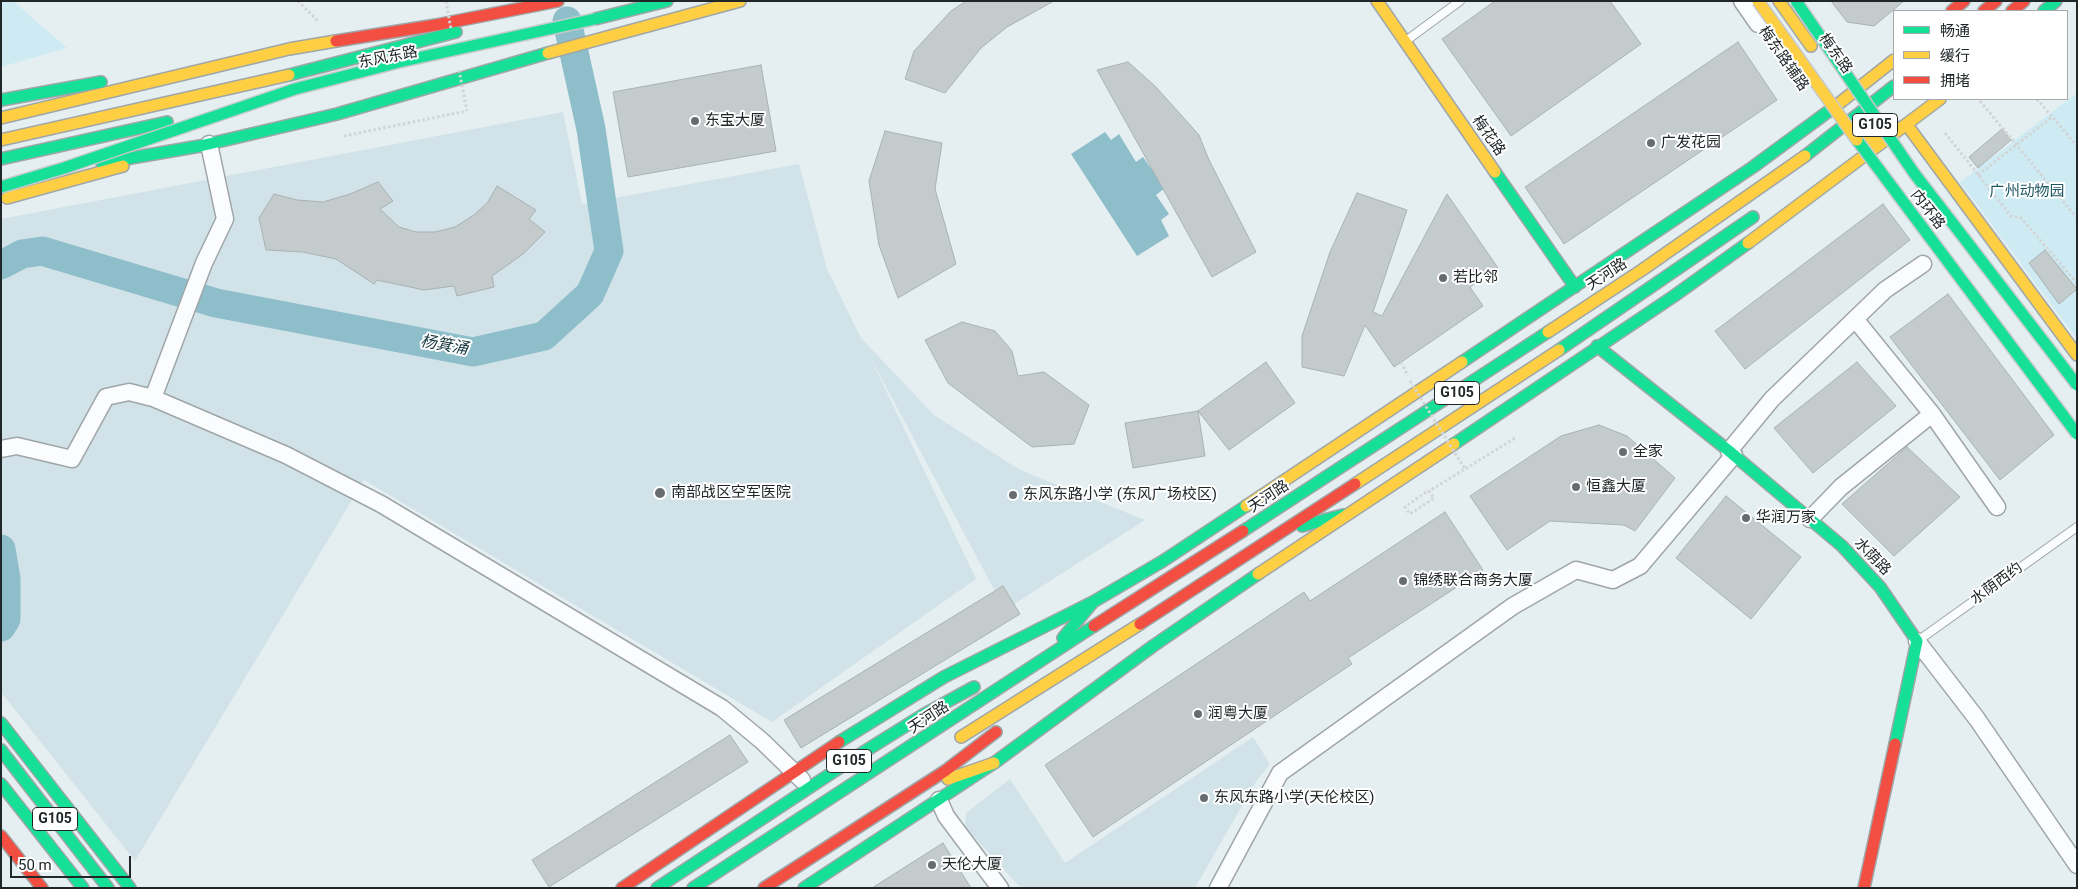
<!DOCTYPE html>
<html>
<head>
<meta charset="utf-8">
<style>
  body { margin:0 }
  #map { position:relative; width:2078px; height:889px; overflow:hidden; background:#e5eef1; font-family:Roboto,"Noto Sans SC",sans-serif }
  canvas { display:block }
  .frame { position:absolute; inset:0; border:2px solid #212729; pointer-events:none }
  .legend { position:absolute; left:1893px; top:10px; width:175px; height:90px; box-sizing:border-box; background:#fff; border:1px solid #a6a9a9; margin:0; padding:6px 9px; list-style:none; font-size:15px; color:#212729 }
  .legend li { display:flex; align-items:center; gap:10px; height:25px }
  .legend b { width:25px; border:1px solid #a6a9a9 }
  .scale { position:absolute; left:10px; top:856px; width:121px; height:22px; box-sizing:border-box; border:2px solid #212729; border-top:0; padding-left:6px; font-size:15px; line-height:18px; white-space:nowrap; color:#212729; -webkit-text-stroke:4px #fff; paint-order:stroke }
</style>
</head>
<body>
<div id="map">
<canvas width="2078" height="889"></canvas>
<div class="frame"></div>
<ul class="legend">
<li><b style="height:6px;background:#16e098"></b>畅通</li>
<li><b style="height:6px;background:#ffcf43"></b>缓行</li>
<li><b style="height:6px;background:#f24e42"></b>拥堵</li>
</ul>
<div class="scale">50 m</div>
</div>
<script>
const ctx = document.querySelector('canvas').getContext('2d');
ctx.lineJoin = 'round';
function paint(path, color) { ctx.fillStyle = color; ctx.fill(path, 'evenodd'); }
const shape = rows => new Path2D(rows.map(r => 'M' + r).join(''));
function trace(path, color, width, dash) { ctx.strokeStyle = color; ctx.lineWidth = width; ctx.lineCap = dash ? 'butt' : 'round'; ctx.setLineDash(dash || []); ctx.stroke(path); }
function label(font, color, halo, rows, align = 'center') {
  ctx.font = font + ' Roboto,"Noto Sans SC",sans-serif'; ctx.lineWidth = 4; ctx.setLineDash([]); ctx.textBaseline = 'middle'; ctx.strokeStyle = halo; ctx.fillStyle = color; for (const [text, x, y, turn = 0] of rows) {
    ctx.save(); ctx.translate(x, y); ctx.rotate((+turn || 0) * Math.PI / 180); ctx.textAlign = isNaN(turn) ? turn : align; if (halo) ctx.strokeText(text, 0, 0); ctx.fillText(text, 0, 0); ctx.restore();
  }
}
paint(shape([
  [563,112,582,204,799,164,827,269,861,338,934,415,1020,470,1145,520,1005,610,868,353,976,579,772,722,364,480,135,861,1,692,1,219],
  [1253,737,1270,764,1255,783,1195,888,1021,888,965,827,966,813,1010,779,1065,863]
]), '#d1e3e8');
paint(shape([
  [1,1,13,1,67,48,1,67],
  [2077,93,2077,339,1960,182]
]), '#ceebf3');
paint(shape([
  [1105,132,1111,140,1119,134,1136,162,1143,157,1165,188,1156,195,1169,214,1161,220,1169,236,1137,256,1071,154]
]), '#8ebeca');
trace(shape([
  [1,265,22,254,42,251,216,303,473,352,544,336,590,294,609,251,591,129,567,21],
  [1,549,6,579,6,619,1,627]
]), '#8ebeca', 29);
const building = shape([
  [966,1,1054,1,1007,27,981,48,945,93,905,79,914,51,951,11,966,1],
  [1495,1,1610,1,1641,44,1511,136,1442,39,1495,1],
  [1831,1,1904,1,1874,26,1847,22,1831,1],
  [1738,42,1777,100,1564,244,1525,187,1738,42],
  [1128,62,1156,87,1199,135,1209,160,1256,252,1212,277,1097,70,1128,62],
  [761,65,776,151,628,177,613,92,761,65],
  [2002,129,2011,140,1978,168,1969,157,2002,129],
  [885,131,942,143,935,189,956,264,898,298,879,245,869,181,885,131],
  [378,182,393,201,380,209,399,227,416,232,435,232,455,227,474,215,488,202,497,186,536,210,529,219,545,232,523,254,492,276,494,287,457,296,454,286,424,290,377,280,374,284,336,259,303,252,266,250,259,218,274,194,297,200,323,202,350,194,378,182],
  [1357,193,1407,210,1373,312,1382,316,1447,194,1498,268,1470,287,1483,306,1394,367,1365,325,1344,376,1302,367,1302,336,1330,252,1357,193],
  [1883,204,1910,240,1745,369,1715,331,1883,204],
  [2045,250,2077,289,2059,304,2029,263,2045,250],
  [1948,294,2054,435,2000,480,1890,337,1948,294],
  [962,322,995,331,1012,351,1018,376,1044,372,1089,405,1074,444,1032,447,948,383,925,340,962,322],
  [1266,362,1295,403,1229,450,1198,411,1266,362],
  [1857,362,1896,406,1813,473,1774,428,1857,362],
  [1198,411,1205,456,1133,468,1125,423,1198,411],
  [1599,425,1627,436,1675,478,1635,531,1624,525,1550,521,1507,550,1470,496,1561,436,1599,425],
  [1907,447,1960,497,1894,556,1842,504,1907,447],
  [1726,496,1801,557,1751,619,1676,558,1726,496],
  [1445,512,1483,570,1348,658,1352,664,1093,837,1045,765,1304,592,1310,601,1445,512],
  [1003,586,1020,614,801,748,784,720,1003,586],
  [730,735,748,762,549,887,532,860,730,735],
  [943,843,971,888,872,888,943,843]
]);
paint(building, '#c3cbcd');
trace(building, '#aab1b3', 1);
const lane = shape([
  [1407,40,1460,1],
  [1919,640,2077,527]
]);
const street = shape([
  [1742,1,1758,24],
  [1855,319,1932,414,1997,507],
  [153,398,204,263,225,219,209,144],
  [1,449,17,446,72,459,106,397,129,392,153,398,286,455,381,504,722,708,762,741,802,780],
  [1729,451,1772,399,1855,319,1885,290,1923,264],
  [1810,519,1841,487,1932,414],
  [1917,641,1977,719,2077,865],
  [939,800,946,816,1000,888],
  [1218,888,1280,773,1513,606,1576,570,1613,580,1640,566,1734,455]
]);
const fast = shape([
  [2044,11,2056,1],
  [595,19,667,1],
  [289,75,456,32],
  [1,100,101,82],
  [1805,156,1894,86],
  [1,159,167,122],
  [102,163,200,146,337,114,548,53],
  [1495,172,1575,287],
  [1597,346,1729,451,1842,546,1880,587,1917,641,1895,744],
  [1559,350,1753,217],
  [1462,362,1753,167,1837,105],
  [1454,444,1674,296,1748,243],
  [1302,526,1343,515],
  [1243,531,1548,332],
  [1063,638,1093,602],
  [1,723,130,888],
  [839,742,944,677,1093,602,1163,561,1246,506],
  [1,750,108,888],
  [1,784,83,888],
  [657,888,862,753,923,715,974,687],
  [693,888,1094,626],
  [804,888,994,763,1153,646,1258,574]
]);
const slow = shape([
  [1377,1,1495,172],
  [1779,1,1811,46],
  [548,53,740,1],
  [1837,105,1894,60],
  [1,118,289,49,336,41],
  [1,140,289,75],
  [1864,142,1907,125,2077,355],
  [7,198,123,166],
  [1748,243,1940,99],
  [1548,332,1642,270,1805,156],
  [1355,484,1559,350],
  [1246,506,1462,362],
  [1258,574,1454,444],
  [961,737,1140,624],
  [948,779,994,763]
]);
const jam = shape([
  [1952,11,1964,1],
  [1984,11,1996,1],
  [2012,11,2024,1],
  [336,41,436,25,558,1],
  [1140,624,1355,484],
  [1094,626,1243,531],
  [1,836,42,888],
  [622,888,839,742],
  [764,888,945,771,996,732],
  [1864,888,1895,744]
]);
trace(lane, '#9fa6a8', 10);
trace(street, '#9fa6a8', 19);
trace(fast, '#9fa6a8', 14);
trace(slow, '#9fa6a8', 14);
trace(jam, '#9fa6a8', 14);
trace(shape([
  [298,1,319,22],
  [2037,99,2077,146],
  [1980,101,2077,218],
  [1945,133,2011,216,2021,218,2077,283],
  [344,136,467,111],
  [1978,175,2052,117],
  [1401,362,1408,376],
  [1426,492,1405,507,1410,514,1434,498,1429,491,1517,437]
]), '#d2d5d6', 3, [2.5, 2.5]);
trace(lane, '#fbfcfd', 8);
trace(street, '#fbfcfd', 16);
trace(fast, '#16e098', 11);
trace(slow, '#ffcf43', 11);
trace(jam, '#f24e42', 11);
const fastBridge = shape([
  [1796,1,1914,173,2077,385],
  [1857,140,2077,434],
  [1,187,64,168,295,89,399,62,595,19]
]);
const slowBridge = shape([
  [1758,1,1857,140]
]);
trace(fastBridge, '#c5c9cb', 14, []);
trace(slowBridge, '#c5c9cb', 14, []);
trace(shape([
  [446,1,451,29],
  [459,70,467,111],
  [1410,381,1465,469]
]), '#d2d5d6', 3, [2.5, 2.5]);
trace(fastBridge, '#16e098', 11);
trace(slowBridge, '#ffcf43', 11);
for (const [x, y, r, color] of [
  [695,121,5,"#666d6f"],
  [1651,143,5,"#666d6f"],
  [1443,278,5,"#666d6f"],
  [1623,452,5,"#666d6f"],
  [1576,487,5,"#666d6f"],
  [660,493,6,"#666d6f"],
  [1013,495,5,"#666d6f"],
  [1746,518,5,"#666d6f"],
  [1403,581,5,"#666d6f"],
  [1198,714,5,"#666d6f"],
  [1204,798,5,"#666d6f"],
  [932,865,5,"#666d6f"]
]) { const dot = new Path2D(); dot.arc(x, y, r, 0, 2 * Math.PI); ctx.fillStyle = color; ctx.fill(dot); trace(dot, '#fff', 2); }
for (const [x, y, w] of [
  [1875,125,45],
  [1457,393,45],
  [849,761,45],
  [55,819,45]
]) { const box = new Path2D(); box.roundRect(x - w / 2, y - 11.5, w, 23, 4); ctx.fillStyle = '#fff'; ctx.fill(box); trace(box, '#212729', 1); }
label('bold 14px', '#212729', null, [
  ["G105",1875,125],
  ["G105",1457,393],
  ["G105",849,761],
  ["G105",55,819]
]);
label('15px', '#212729', '#fff', [
  ["梅东路",1835,54,54],
  ["东风东路",388,58,-11],
  ["梅东路辅路",1783,59,55],
  ["梅花路",1488,136,55],
  ["内环路",1927,210,52],
  ["天河路",1607,275,-33],
  ["天河路",1269,497,-33],
  ["水荫路",1872,557,46],
  ["水荫西约",1997,584,-36],
  ["天河路",929,718,-33]
]);
label('15px', '#212729', '#fff', [
  ["东宝大厦",705,121],
  ["广发花园",1661,143],
  ["若比邻",1453,278],
  ["全家",1633,452],
  ["恒鑫大厦",1586,487],
  ["南部战区空军医院",671,493],
  ["东风东路小学 (东风广场校区)",1023,495],
  ["华润万家",1756,518],
  ["锦绣联合商务大厦",1413,581],
  ["润粤大厦",1208,714],
  ["东风东路小学(天伦校区)",1214,798],
  ["天伦大厦",942,865]
], 'left');
label('15px', '#1e5662', '#fff', [
  ["广州动物园",2027,192]
]);
label('italic 16px', '#17373f', '#fff', [
  ["杨箕涌",444,346,10]
]);
</script>
</body>
</html>
